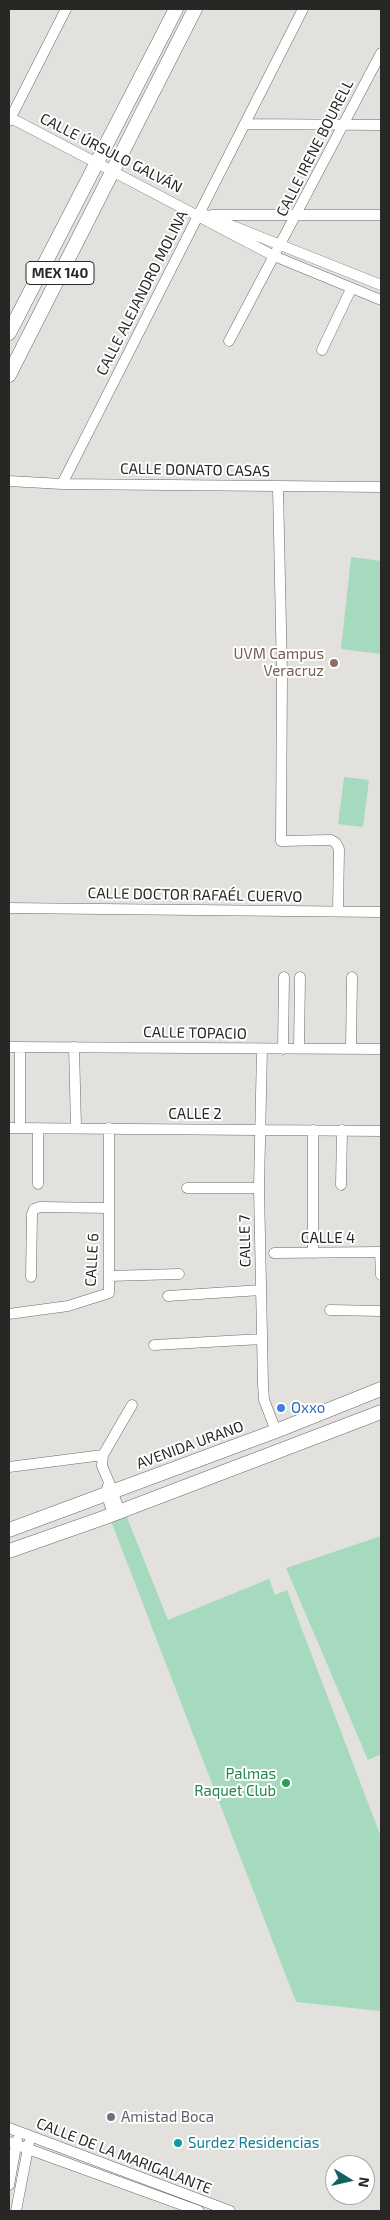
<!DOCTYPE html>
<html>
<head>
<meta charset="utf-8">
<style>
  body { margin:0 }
  #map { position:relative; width:390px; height:2220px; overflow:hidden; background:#e2e1dd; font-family:"Exo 2",sans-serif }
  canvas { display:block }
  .frame { position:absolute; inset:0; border:10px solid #282726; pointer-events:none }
  .north { position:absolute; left:325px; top:2155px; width:50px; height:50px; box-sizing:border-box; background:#fff; border:1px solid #a9a9a8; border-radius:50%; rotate:99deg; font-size:14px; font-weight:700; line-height:20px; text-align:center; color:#282726 }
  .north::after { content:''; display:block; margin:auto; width:18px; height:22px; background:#126260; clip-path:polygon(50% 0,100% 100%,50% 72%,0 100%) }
</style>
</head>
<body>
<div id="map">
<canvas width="390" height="2220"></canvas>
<div class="frame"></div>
<div class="north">N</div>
</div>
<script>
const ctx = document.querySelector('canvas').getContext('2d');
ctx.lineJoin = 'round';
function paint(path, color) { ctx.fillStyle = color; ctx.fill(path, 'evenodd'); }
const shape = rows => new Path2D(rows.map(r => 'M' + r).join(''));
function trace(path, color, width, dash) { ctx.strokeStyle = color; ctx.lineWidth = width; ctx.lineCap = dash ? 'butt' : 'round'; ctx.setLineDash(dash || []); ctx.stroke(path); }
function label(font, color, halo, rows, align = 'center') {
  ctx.font = font + ' "Exo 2",sans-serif'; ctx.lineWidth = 4; ctx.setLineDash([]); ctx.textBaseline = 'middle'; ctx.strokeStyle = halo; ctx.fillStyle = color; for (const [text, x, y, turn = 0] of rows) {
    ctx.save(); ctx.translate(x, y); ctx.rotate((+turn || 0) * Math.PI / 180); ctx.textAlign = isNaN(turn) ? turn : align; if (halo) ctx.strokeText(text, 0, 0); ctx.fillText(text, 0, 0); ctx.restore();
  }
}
paint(shape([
  [351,557,381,561,381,654,341,649],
  [344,777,369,780,363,827,338,824],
  [126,1515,168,1620,269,1579,275,1595,287,1590,381,1837,381,2011,296,2002,111,1521],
  [381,1536,381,1754,368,1760,286,1568]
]), '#a5dabf');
const minor = shape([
  [9,117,274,256,381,300],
  [9,121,66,9],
  [245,124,381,125],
  [205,215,381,285],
  [212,215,381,215],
  [229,341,381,53],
  [322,350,351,289],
  [9,481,62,484,381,487],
  [62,484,303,9],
  [278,487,282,674,281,841,331,840,336,843,339,849,338,912],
  [9,908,381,912],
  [9,1047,381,1049],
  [20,1047,20,1128],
  [74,1047,76,1127],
  [262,1049,259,1188,263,1384,264,1400,276,1431],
  [283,1049,284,977],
  [299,1049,300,977],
  [351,1049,352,977],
  [9,1128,381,1131],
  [38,1184,38,1128],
  [341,1185,342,1130],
  [187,1188,259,1188],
  [380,1252,381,1275],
  [274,1253,381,1252],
  [313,1253,313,1130],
  [109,1276,179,1274],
  [31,1277,32,1214,34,1209,40,1207,109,1208],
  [168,1296,261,1290],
  [330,1310,381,1311],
  [9,1314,68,1306,109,1293,109,1128],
  [154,1345,262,1339],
  [9,1467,103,1455],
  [109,1482,102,1466,103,1455,132,1405],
  [113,1514,106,1493,109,1482,120,1512],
  [9,2128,230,2211],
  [9,2142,199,2211],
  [9,2185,17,2140],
  [16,2211,29,2143]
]);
const major = shape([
  [9,333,176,9],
  [9,375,195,9],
  [9,1530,276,1431,381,1389],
  [9,1551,103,1518,381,1412]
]);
trace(minor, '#6b6a67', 11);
trace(major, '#6b6a67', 15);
trace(minor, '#fff', 10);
trace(major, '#fff', 14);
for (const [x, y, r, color] of [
  [334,663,5,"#8d6e63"],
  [281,1408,5,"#3f7fe0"],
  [286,1783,5,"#2e9e5b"],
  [111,2117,5,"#6b7280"],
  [178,2143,5,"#0f9aa8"]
]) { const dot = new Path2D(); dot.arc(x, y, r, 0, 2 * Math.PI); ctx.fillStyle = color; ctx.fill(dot); trace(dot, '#fff', 2); }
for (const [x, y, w] of [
  [60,273,68]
]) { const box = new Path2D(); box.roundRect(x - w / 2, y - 11.5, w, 23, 4); ctx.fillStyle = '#fff'; ctx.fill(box); trace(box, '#282726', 1); }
label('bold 14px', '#282726', null, [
  ["MEX 140",60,273]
]);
label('15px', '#282726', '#fff', [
  ["CALLE IRENE BOURELL",315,148,-63],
  ["CALLE ÚRSULO GALVÁN",111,153,27],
  ["CALLE ALEJANDRO MOLINA",142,293,-63],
  ["CALLE DONATO CASAS",195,470,1],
  ["CALLE DOCTOR RAFAÉL CUERVO",195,895,1],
  ["CALLE TOPACIO",195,1033,1],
  ["CALLE 2",195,1114],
  ["CALLE 4",328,1238],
  ["CALLE 7",245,1241,-91],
  ["CALLE 6",92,1260,-87],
  ["AVENIDA URANO",190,1445,-20],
  ["CALLE DE LA MARIGALANTE",124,2156,21]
]);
label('15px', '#785e54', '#fff', [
  ["UVM Campus",324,654],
  ["Veracruz",324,671]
], 'right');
label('15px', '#366cbe', '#fff', [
  ["Oxxo",291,1408]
], 'left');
label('15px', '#27864d', '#fff', [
  ["Palmas",276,1774],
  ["Raquet Club",276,1791]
], 'right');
label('15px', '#5b616d', '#fff', [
  ["Amistad Boca",121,2117]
], 'left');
label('15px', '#0d838f', '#fff', [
  ["Surdez Residencias",188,2143]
], 'left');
</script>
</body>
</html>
